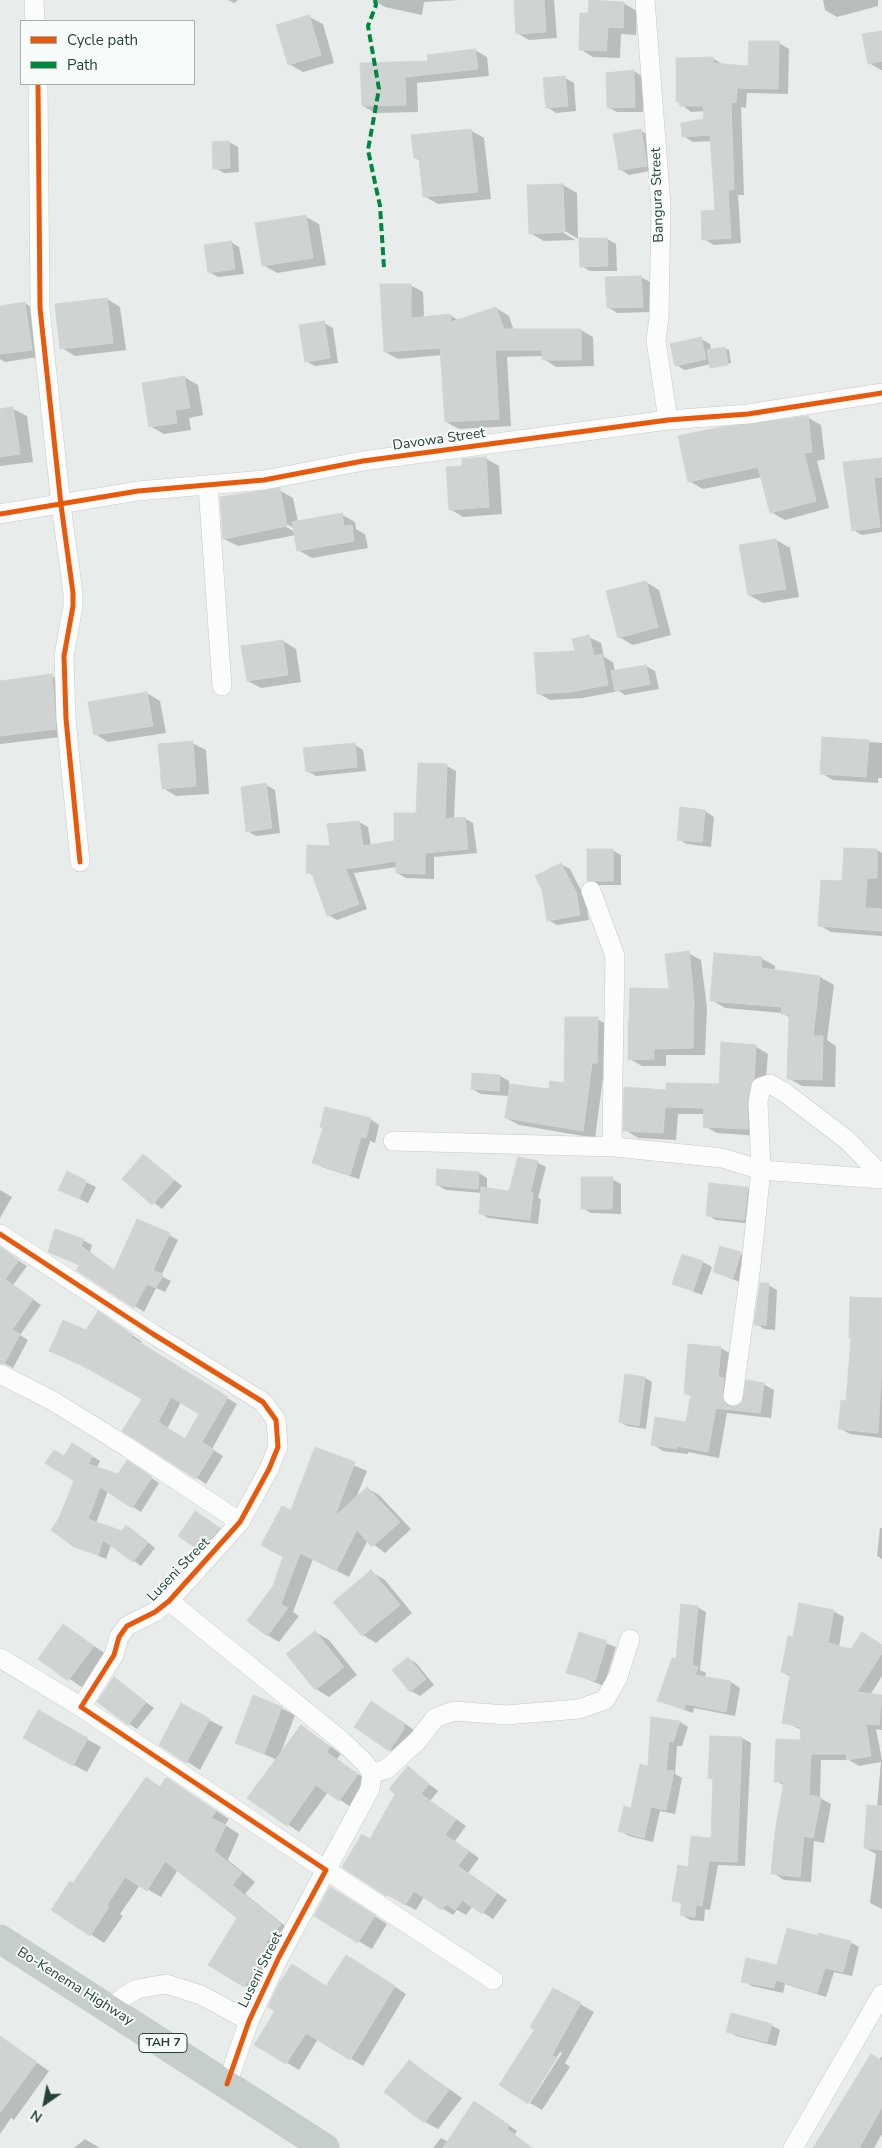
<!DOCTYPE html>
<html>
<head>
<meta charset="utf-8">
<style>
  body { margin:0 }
  #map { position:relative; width:882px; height:2148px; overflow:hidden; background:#e8edeb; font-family:"Nunito Sans",sans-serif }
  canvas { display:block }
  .legend { position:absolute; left:20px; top:20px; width:175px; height:65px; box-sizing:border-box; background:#f7fbf9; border:1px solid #a3b1ad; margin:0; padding:6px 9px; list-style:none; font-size:15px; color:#24423a }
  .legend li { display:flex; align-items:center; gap:10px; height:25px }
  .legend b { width:25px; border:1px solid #a3b1ad }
  .north { position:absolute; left:20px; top:2078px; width:50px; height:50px; -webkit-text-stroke:4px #f7fbf9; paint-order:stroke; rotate:213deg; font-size:14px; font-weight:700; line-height:20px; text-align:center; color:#24423a }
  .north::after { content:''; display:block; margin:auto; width:18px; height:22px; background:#24423a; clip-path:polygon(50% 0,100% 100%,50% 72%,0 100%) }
</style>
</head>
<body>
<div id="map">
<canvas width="882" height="2148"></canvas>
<ul class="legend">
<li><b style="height:6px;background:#e8590c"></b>Cycle path</li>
<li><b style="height:6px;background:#00873e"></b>Path</li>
</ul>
<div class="north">N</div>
</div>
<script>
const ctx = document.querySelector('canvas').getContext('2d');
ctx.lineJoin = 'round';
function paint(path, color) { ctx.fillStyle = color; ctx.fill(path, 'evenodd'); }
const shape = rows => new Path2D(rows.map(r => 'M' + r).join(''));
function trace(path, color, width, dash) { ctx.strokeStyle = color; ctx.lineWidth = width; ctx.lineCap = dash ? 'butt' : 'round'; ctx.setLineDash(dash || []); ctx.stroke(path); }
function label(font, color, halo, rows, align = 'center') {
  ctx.font = font + ' "Nunito Sans",sans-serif'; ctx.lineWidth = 4; ctx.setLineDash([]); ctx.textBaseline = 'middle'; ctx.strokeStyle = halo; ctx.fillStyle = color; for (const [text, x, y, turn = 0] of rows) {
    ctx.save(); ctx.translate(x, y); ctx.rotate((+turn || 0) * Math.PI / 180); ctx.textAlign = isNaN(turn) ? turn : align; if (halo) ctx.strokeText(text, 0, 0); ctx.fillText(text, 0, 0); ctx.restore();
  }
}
paint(shape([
  [228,0,238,0,234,3],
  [372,0,459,0,424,2,422,15,385,7],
  [515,0,554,0,557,38,529,40,517,33],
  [823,0,878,0,878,6,837,17,825,10],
  [623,3,637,11,636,35,621,34,620,58,593,57,580,49],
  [309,17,323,24,334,63,303,72,289,64],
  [882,32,882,70,881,70,869,63],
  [779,43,789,49,788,94,747,93,746,108,741,107,744,195,738,195,741,243,714,245,704,239,716,211,712,141,693,142,683,136,706,120,705,111,691,112,677,101,712,58,722,64,750,67],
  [475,50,487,57,489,76,417,83,418,112,375,113,363,106,362,64,429,63],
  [634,71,643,77,643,112,617,112,608,107],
  [565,78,574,83,576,111,556,113,547,107],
  [470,130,484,138,491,199,438,204,424,196,421,161,415,158],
  [641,131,650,136,655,170,629,175,620,169],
  [229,142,238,147,239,172,224,173,215,168],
  [563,185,577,193,578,239,560,228,559,230,575,240,544,241,530,233,528,186],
  [306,217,319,224,326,265,277,273,263,265],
  [607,239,616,244,617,271,590,271,581,266],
  [231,242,239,247,244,274,218,277,209,272],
  [641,277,650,282,651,312,617,313,608,307],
  [410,285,423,292,424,318,450,315,459,321,496,308,509,316,514,331,581,330,593,337,594,366,556,367,544,359,544,356,507,357,511,426,459,429,446,422,442,355,398,359,385,352],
  [107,299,120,307,126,350,75,356,62,348],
  [25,303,37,311,44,356,5,362,0,359,0,307],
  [324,323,333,328,338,363,315,366,306,361],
  [701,339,710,344,711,350,724,348,729,350,731,363,713,366,713,368,711,364,685,370,676,365],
  [184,377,198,385,203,415,189,418,191,430,164,434,150,426],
  [13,409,27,416,33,462,0,466,0,410],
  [807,417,821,425,825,459,817,461,829,508,785,520,771,512,762,477,703,489,689,481],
  [485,458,499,466,502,514,463,517,450,509,464,467],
  [882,459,882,532,862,535,853,530,845,463],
  [279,490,293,498,298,522,341,514,355,522,356,529,365,534,368,548,312,558,298,550,296,535,238,546,224,539],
  [283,522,295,529,295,532,281,524],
  [776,540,790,548,799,597,763,603,749,595],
  [646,582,659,590,671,635,633,645,619,637],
  [589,637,601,643,604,657,613,662,615,672,646,666,655,671,659,689,625,695,619,691,583,698,550,700,538,693],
  [283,641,296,649,301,682,261,688,248,681],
  [52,676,65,684,69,736,0,744,0,682],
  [147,693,160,701,166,733,108,742,95,734],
  [823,738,882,743,882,778,878,778,878,783,833,780,821,773],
  [192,743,206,750,209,794,176,796,163,788],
  [354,744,363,750,366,771,316,776,307,771],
  [447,766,456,771,454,819,464,818,473,823,477,853,434,857,434,879,406,878,397,873,397,867,354,873,367,909,337,920,328,915,314,876,307,872,359,822,368,827,371,846,395,842,418,815],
  [266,785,275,790,280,833,256,836,247,831],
  [681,809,705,811,714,817,711,847,687,844,678,839],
  [612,850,621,855,621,885,597,885,588,880],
  [877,850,882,853,882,936,831,932,819,925],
  [561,864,570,869,585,898,589,920,557,925,548,920],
  [688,953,701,960,707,1008,705,1055,666,1055,666,1066,642,1066,630,1059,671,990],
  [761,958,775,966,775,971,820,977,834,985,827,1040,836,1046,835,1087,802,1086,788,1078,790,1018,782,1013,725,1008,711,1000],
  [597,1019,610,1026,595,1138,519,1125,506,1118,509,1096,481,1094,472,1089,473,1074,500,1076,509,1081,509,1085,550,1091,565,1084],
  [755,1046,768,1054,761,1136,717,1133,704,1126,704,1114,678,1114,676,1140,638,1138,625,1130,667,1091,720,1085],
  [370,1119,379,1125,375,1143,370,1141,359,1179,322,1167,313,1162,324,1128],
  [144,1155,182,1186,162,1209,123,1178],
  [519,1158,538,1163,546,1167,538,1198,541,1199,538,1224,488,1218,480,1213,482,1193,446,1190,437,1185,479,1173,487,1178,487,1189,510,1192],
  [67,1173,96,1187,88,1203,69,1194],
  [612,1179,621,1184,621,1214,591,1213,582,1208],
  [747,1188,756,1193,753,1224,716,1220,707,1215],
  [0,1190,12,1197,0,1218],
  [169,1235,178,1240,161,1276,171,1281,165,1292,156,1288,144,1312,78,1270,81,1266,49,1251,83,1240,92,1245,90,1252,115,1271],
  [0,1252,10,1255,27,1266,13,1285,41,1305,20,1335,28,1340,13,1368,0,1361],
  [740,1253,749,1258,742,1283,714,1272],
  [703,1262,712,1267,702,1295,674,1284],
  [768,1285,777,1290,775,1330,764,1329,756,1324],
  [882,1299,882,1438,850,1434,839,1428],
  [108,1318,142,1342,140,1344,237,1404,212,1449,223,1456,206,1484,124,1431,143,1399,86,1331],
  [181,1402,201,1414,186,1440,167,1429],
  [721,1348,731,1354,735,1385,733,1408,738,1407,763,1384,774,1390,771,1418,727,1413,719,1458,688,1452,688,1454,663,1451,652,1444,687,1424,692,1397,686,1393],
  [645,1378,652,1382,646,1429,627,1426,620,1422],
  [73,1444,100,1461,96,1469,118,1476,135,1467,159,1483,141,1512,108,1491,96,1523,122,1533,135,1532,155,1548,141,1566,111,1545,106,1559,75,1546,60,1519,75,1480,65,1457],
  [316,1449,367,1471,356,1498,367,1488,379,1495,411,1529,385,1553,368,1540,349,1577,313,1559,293,1612,299,1616,279,1642,267,1635,274,1587,285,1557,292,1512],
  [204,1517,228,1534,209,1554,180,1535],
  [880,1528,882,1528,882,1559,877,1556],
  [371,1572,385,1580,412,1613,376,1643,363,1635],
  [697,1607,706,1612,700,1670,706,1673,705,1678,731,1682,740,1688,735,1716,694,1708,693,1713,659,1701],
  [833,1611,844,1617,839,1647,852,1650,882,1645,882,1676,870,1695,882,1696,882,1730,876,1729,882,1760,882,1909,870,1903,876,1854,865,1848,877,1807,881,1762,859,1766,849,1760,821,1760,820,1798,831,1804,824,1843,814,1841,811,1882,784,1880,773,1873,785,1786,776,1781,801,1741,802,1730,784,1722,791,1677,782,1672,794,1638],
  [63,1625,106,1654,83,1688,40,1659],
  [315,1632,329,1640,357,1675,329,1697,316,1689],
  [580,1634,616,1647,604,1686,568,1672],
  [408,1658,417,1664,434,1685,420,1696,411,1691],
  [114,1679,154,1708,137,1729,129,1724],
  [281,1708,295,1715,280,1755,302,1726,341,1754,337,1759,368,1781,351,1807,328,1792,299,1832,249,1798,277,1760,237,1742],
  [380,1708,413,1729,413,1734,399,1755,390,1750],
  [39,1712,101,1747,87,1772,38,1746],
  [209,1720,223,1727,200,1770,161,1745],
  [680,1722,688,1727,682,1746,677,1746,675,1774,682,1778,675,1814,660,1811,653,1842,629,1836,620,1831,632,1810,649,1768],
  [711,1737,742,1738,751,1743,745,1866,718,1865,710,1910,705,1909,704,1921,690,1920,682,1915,683,1905,674,1900,689,1869,712,1840,714,1780,710,1778],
  [408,1768,438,1791,430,1801,466,1826,455,1841,479,1858,468,1873,507,1900,493,1919,473,1906,466,1915,457,1910,453,1915,424,1897,416,1910,387,1895,343,1866,371,1840,397,1794],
  [146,1779,161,1787,180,1787,229,1819,225,1825,239,1834,228,1860,255,1882,245,1894,294,1933,259,1994,209,1964,239,1917,178,1870,161,1897,140,1885,120,1914,123,1916,104,1943,53,1910,74,1884],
  [344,1896,387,1924,372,1949,315,1916],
  [819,1938,850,1942,859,1947,852,1976,834,1972,826,1997,785,1984,783,1993,752,1986,743,1981,778,1966],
  [359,1963,406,1994,363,2066,318,2039,299,2070,256,2044],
  [553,1989,594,2012,565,2063,570,2067,542,2110,530,2103,562,2053,560,2052,528,2102,536,2029],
  [771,2025,780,2030,776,2046,736,2036,727,2031],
  [0,2037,49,2071,14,2120,11,2118,0,2134],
  [882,2056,882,2134,874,2148,815,2148],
  [409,2061,462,2098,438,2129,425,2122],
  [482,2107,517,2131,514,2135,528,2148,487,2148],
  [441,2138,450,2143,456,2148,433,2148],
  [85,2139,98,2147,99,2148,74,2148]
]), '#0003');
const building = shape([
  [514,0,544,0,546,32,516,34,514,0],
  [589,0,624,2,623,28,608,27,606,51,579,50,580,13,588,13,589,0],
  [309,15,321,55,288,65,276,25,309,15],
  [882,31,882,61,868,64,862,34,882,31],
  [749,41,779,41,778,89,737,88,736,103,731,102,734,189,728,190,731,238,702,240,701,211,715,210,710,135,682,137,681,123,704,119,703,106,680,106,679,102,676,102,676,58,713,57,713,63,748,66,749,41],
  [475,49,478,69,405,77,406,105,362,106,360,63,428,61,427,55,475,49],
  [634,70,635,107,607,108,606,73,634,70],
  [565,76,568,106,546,108,543,78,565,76],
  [471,129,478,192,423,197,419,158,414,158,411,135,471,129],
  [641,129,647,166,619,170,613,134,641,129],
  [229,141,230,168,213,169,212,142,229,141],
  [563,184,565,232,529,234,527,185,563,184],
  [306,215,313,258,262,266,255,223,306,215],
  [579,238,607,238,608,266,580,267,579,238],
  [231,241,235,269,208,273,204,245,231,241],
  [641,276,643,307,607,308,605,277,641,276],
  [380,284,411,284,411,318,450,314,451,322,496,307,504,329,581,329,581,360,542,360,542,350,495,350,499,419,445,422,440,348,384,352,380,284],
  [107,298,113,343,60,349,55,304,107,298],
  [25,302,32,350,0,354,0,306,25,302],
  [324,321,330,358,305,362,299,325,324,321],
  [701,337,706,359,675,366,670,344,701,337],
  [725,347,728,365,710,368,707,350,725,347],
  [184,376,190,408,175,410,177,423,149,427,142,383,184,376],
  [13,407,20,454,0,457,0,409,13,407],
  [808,416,812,452,804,453,816,501,770,513,758,467,688,482,678,436,721,427,808,416],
  [486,457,489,507,449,510,446,467,462,466,462,459,486,457],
  [882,458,882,477,874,478,880,527,852,531,843,462,882,458],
  [280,488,287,526,223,539,220,497,280,488],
  [342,513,344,526,352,525,354,541,297,551,292,522,342,513],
  [776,539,786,589,748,595,739,545,776,539],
  [646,581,658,627,618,638,606,591,646,581],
  [589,635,594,656,602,654,608,685,570,692,537,694,534,653,575,651,572,639,589,635],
  [283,640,288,675,247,681,241,646,283,640],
  [646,665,650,684,615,691,611,671,646,665],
  [52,674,56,729,0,736,0,681,52,674],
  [147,692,153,726,94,735,88,702,147,692],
  [822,737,869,740,866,777,820,774,822,737],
  [193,741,196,786,162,789,158,744,193,741],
  [355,743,357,767,306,772,303,748,355,743],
  [418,763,447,764,445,819,465,817,468,849,425,853,425,874,396,873,396,861,346,869,359,904,327,916,312,873,306,873,307,845,330,846,327,824,359,821,363,846,394,841,394,813,416,813,418,763],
  [266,783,272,828,246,832,241,787,266,783],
  [680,807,705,810,702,842,677,840,680,807],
  [844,848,877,849,877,878,867,878,865,908,882,909,882,931,818,926,821,880,842,881,844,848],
  [587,849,613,849,613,881,587,881,587,849],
  [561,863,576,892,580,915,547,921,542,890,535,876,561,863],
  [689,951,694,1000,693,1048,654,1049,654,1059,628,1060,628,1022,629,1022,630,988,669,989,665,954,689,951],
  [714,953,762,957,761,968,820,976,813,1036,823,1036,822,1080,787,1079,789,1015,781,1014,782,1007,710,1001,714,953],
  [565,1017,598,1017,597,1063,592,1063,583,1131,505,1118,510,1084,549,1089,550,1081,564,1083,565,1017],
  [721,1042,756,1045,754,1079,747,1100,748,1129,703,1127,704,1108,665,1107,663,1133,623,1131,624,1087,666,1090,666,1083,719,1084,721,1042],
  [472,1073,500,1075,499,1091,471,1089,472,1073],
  [325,1107,371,1118,366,1138,361,1137,350,1175,312,1163,323,1128,320,1127,325,1107],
  [143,1154,174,1180,152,1205,122,1179,143,1154],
  [518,1157,538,1161,530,1193,533,1193,530,1220,479,1214,481,1187,509,1191,518,1157],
  [437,1169,479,1172,478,1189,436,1185,437,1169],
  [67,1171,87,1181,79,1199,58,1190,67,1171],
  [581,1177,613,1177,612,1209,581,1209,581,1177],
  [709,1183,748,1187,744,1220,706,1216,709,1183],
  [137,1219,170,1233,153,1270,163,1275,156,1288,147,1284,134,1308,76,1270,80,1265,48,1252,55,1229,84,1239,81,1246,114,1270,137,1219],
  [720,1246,741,1252,733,1278,713,1272,720,1246],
  [0,1247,19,1260,5,1279,33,1299,12,1330,20,1334,4,1364,0,1363,0,1247],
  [682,1254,703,1261,693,1291,672,1284,682,1254],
  [760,1283,769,1283,766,1325,754,1325,760,1283],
  [850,1297,882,1298,882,1361,878,1433,838,1429,841,1400,846,1401,851,1338,849,1338,850,1297],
  [98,1311,133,1335,131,1337,228,1397,202,1442,214,1450,196,1479,122,1431,142,1399,81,1365,49,1351,63,1320,86,1330,98,1311],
  [171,1397,199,1414,185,1439,158,1422,171,1397],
  [688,1344,721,1347,718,1377,724,1378,722,1395,727,1405,732,1407,742,1403,746,1380,764,1383,760,1413,716,1408,708,1452,677,1446,677,1449,651,1445,655,1417,686,1422,691,1394,684,1394,688,1344],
  [625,1374,645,1377,639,1426,619,1422,625,1374],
  [72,1443,93,1456,88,1464,118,1474,127,1460,152,1477,132,1508,100,1487,88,1519,122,1531,126,1525,148,1542,133,1562,103,1540,98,1555,74,1547,51,1530,59,1518,74,1481,45,1463,54,1450,64,1456,72,1443],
  [315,1447,355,1462,335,1516,367,1487,400,1522,372,1547,357,1530,336,1571,300,1553,281,1604,288,1608,267,1636,247,1621,273,1586,283,1557,261,1545,282,1506,291,1510,315,1447],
  [195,1511,220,1528,199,1550,178,1536,195,1511],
  [371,1570,400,1605,362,1636,333,1602,371,1570],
  [799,1603,834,1610,828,1643,851,1649,862,1632,882,1645,882,1653,857,1692,882,1695,879,1725,866,1724,871,1756,847,1760,846,1754,811,1754,809,1795,821,1797,813,1838,804,1836,800,1877,771,1874,775,1832,784,1782,774,1782,776,1739,800,1740,801,1727,782,1723,790,1674,781,1672,788,1636,793,1637,799,1603],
  [681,1604,698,1606,692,1665,698,1667,695,1675,731,1681,726,1712,686,1704,684,1709,657,1701,672,1658,676,1659,681,1604],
  [63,1624,94,1646,68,1681,38,1659,63,1624],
  [315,1631,344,1667,315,1690,286,1654,315,1631],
  [579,1632,607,1641,595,1681,566,1673,579,1632],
  [408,1657,426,1679,410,1692,392,1670,408,1657],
  [114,1677,146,1702,128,1725,97,1702,114,1677],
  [253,1695,282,1707,264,1754,235,1743,253,1695],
  [371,1701,404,1723,404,1729,389,1751,354,1727,371,1701],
  [181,1703,210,1719,186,1763,159,1745,181,1703],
  [38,1710,88,1738,73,1766,23,1738,38,1710],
  [651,1717,680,1721,673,1742,669,1741,666,1770,674,1771,666,1810,651,1807,644,1838,618,1831,624,1806,631,1808,640,1764,648,1766,651,1717],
  [301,1725,330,1747,326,1752,358,1774,339,1801,316,1785,287,1826,247,1798,301,1725],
  [710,1736,742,1737,737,1862,709,1861,702,1906,696,1905,695,1917,680,1915,682,1903,672,1901,678,1865,688,1867,691,1836,711,1838,713,1779,708,1778,710,1736],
  [408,1766,429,1784,421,1794,456,1819,445,1835,469,1851,458,1866,497,1893,482,1914,462,1900,455,1910,446,1904,442,1910,414,1891,405,1905,387,1894,386,1896,342,1867,362,1834,370,1839,395,1794,389,1789,408,1766],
  [146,1777,160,1787,166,1777,216,1811,211,1818,226,1825,214,1851,242,1873,232,1885,281,1924,265,1943,270,1946,244,1987,208,1965,237,1918,165,1861,147,1891,125,1877,107,1905,109,1907,90,1936,51,1910,70,1881,73,1883,146,1777],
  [867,1805,882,1806,882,1850,864,1848,867,1805],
  [330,1887,375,1915,358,1943,314,1916,330,1887],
  [787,1928,818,1936,818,1933,851,1941,843,1972,825,1968,817,1993,776,1980,774,1988,741,1982,746,1958,777,1965,787,1928],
  [346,1955,395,1986,350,2060,306,2033,286,2064,254,2045,275,2011,268,2007,278,1985,292,1964,326,1986,346,1955],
  [553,1988,581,2003,552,2055,557,2058,528,2104,499,2085,534,2030,530,2027,553,1988],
  [731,2013,772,2024,767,2042,726,2032,731,2013],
  [0,2036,37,2062,0,2113,0,2036],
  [871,2054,882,2061,882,2107,859,2148,813,2148,871,2054],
  [409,2060,449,2090,424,2123,384,2092,409,2060],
  [474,2101,509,2125,507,2129,532,2148,443,2148,474,2101]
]);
paint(building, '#cfd4d2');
trace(building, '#d1d6d4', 1);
const minor = shape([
  [34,0,35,21],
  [645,0,661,206,659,317,656,341,668,420],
  [38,84,40,308,61,505,73,593,73,606,64,656,66,719,80,862],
  [208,486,222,686],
  [0,514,138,491,264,480,363,461,668,420,748,414,882,393],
  [591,891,615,956,612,1136,615,1147,722,1158,761,1170,882,1179],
  [393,1141,615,1147],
  [0,1234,153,1334,263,1402,276,1420,278,1447,269,1469,240,1522,169,1601,155,1612,127,1626,119,1637,114,1655,81,1707,326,1870,279,1957,249,2021,227,2084],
  [0,1374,53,1401,127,1447,240,1522],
  [733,1396,751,1265,761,1170,758,1102,761,1087,770,1084,784,1092,847,1140,882,1176],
  [169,1601,342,1741,364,1762,372,1773,370,1789,326,1870,493,1980],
  [0,1658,81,1707],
  [372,1773,387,1769,418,1740,435,1718,454,1711,506,1715,579,1709,605,1700,618,1677,630,1639],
  [111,2009,122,1998,137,1989,166,1984,201,1995,249,2021],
  [793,2148,882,1994]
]);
const trunk = shape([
  [0,1939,325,2148]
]);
trace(minor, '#c5cac8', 20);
trace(trunk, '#c3ccc9', 29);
trace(minor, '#fcfcfc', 19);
trace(trunk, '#c6cecc', 28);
trace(shape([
  [375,0,376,5,368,26,379,89,368,150,380,206,384,268]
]), '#00873e', 4, [8, 4]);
trace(shape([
  [38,84,40,308,61,505,73,593,73,606,64,656,66,719,80,862],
  [0,514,138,491,264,480,363,461,668,420,748,414,882,393],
  [0,1234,153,1334,263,1402,276,1420,278,1447,269,1469,240,1522,169,1601,155,1612,127,1626,119,1637,114,1655,81,1707,326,1870,279,1957,249,2021,227,2084]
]), '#e8590c', 5);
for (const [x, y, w] of [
  [163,2043,48]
]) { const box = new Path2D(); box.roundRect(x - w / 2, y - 9.5, w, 19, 4); ctx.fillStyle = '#f7fbf9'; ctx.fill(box); trace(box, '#24423a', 1); }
label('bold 12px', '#24423a', null, [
  ["TAH 7",163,2043]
]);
label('14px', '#24423a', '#f7fbf9', [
  ["Bangura Street",658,195,-92],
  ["Davowa Street",439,440,-8],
  ["Luseni Street",179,1570,-46],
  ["Luseni Street",261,1970,-64],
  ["Bo-Kenema Highway",75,1987,32]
]);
</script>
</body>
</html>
